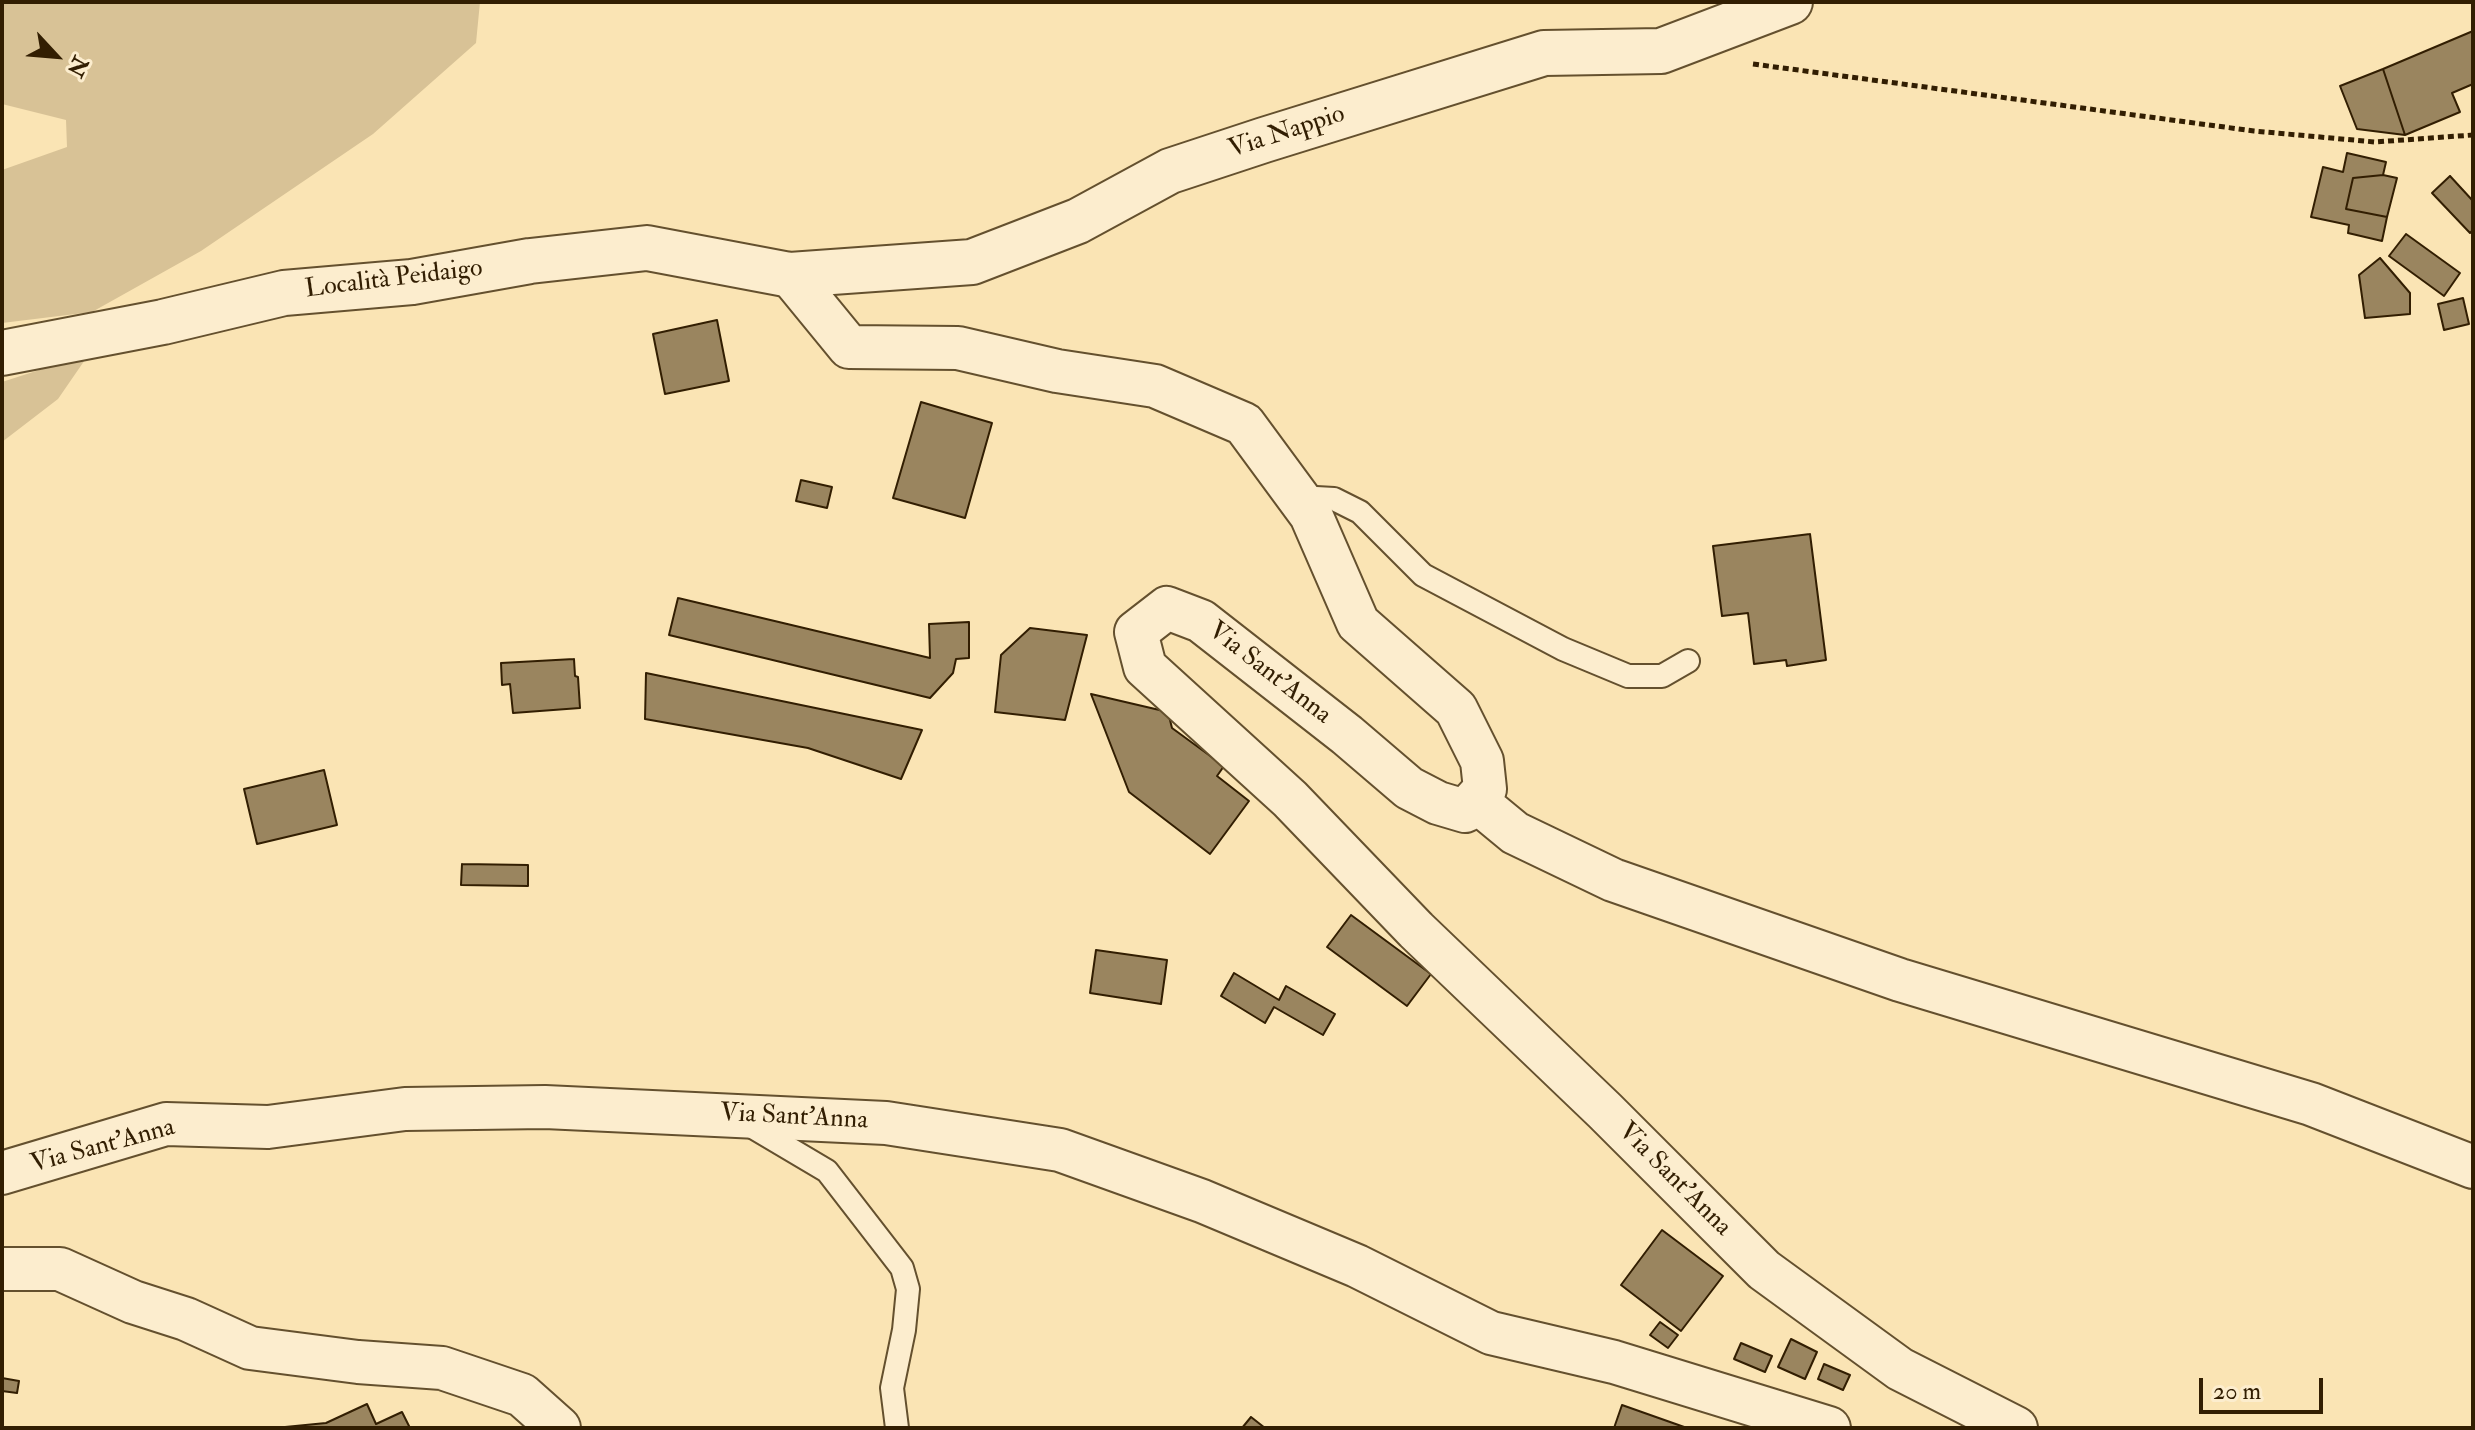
<!DOCTYPE html>
<html>
<head>
<meta charset="utf-8">
<style>
  body { margin:0 }
  #map { position:relative; width:2475px; height:1430px; overflow:hidden; background:#fae4b4; font-family:"IM FELL Double Pica",serif }
  canvas { display:block }
  .frame { position:absolute; inset:0; border:4px solid #321e02; pointer-events:none }
  .north { position:absolute; left:16px; top:16px; width:80px; height:80px; -webkit-text-stroke:6px #fcedce; paint-order:stroke; rotate:116deg; font-size:22px; font-weight:700; line-height:32px; text-align:center; color:#321e02 }
  .north::after { content:''; display:block; margin:auto; width:28px; height:36px; background:#321e02; clip-path:polygon(50% 0,100% 100%,50% 72%,0 100%) }
  .scale { position:absolute; left:2199px; top:1378px; width:124px; height:36px; box-sizing:border-box; border:4px solid #321e02; border-top:0; padding-left:10px; font-size:24px; line-height:28px; white-space:nowrap; color:#321e02; -webkit-text-stroke:6px #fcedce; paint-order:stroke }
</style>
</head>
<body>
<div id="map">
<canvas width="2475" height="1430"></canvas>
<div class="frame"></div>
<div class="north">N</div>
<div class="scale">20 m</div>
</div>
<script>
const ctx = document.querySelector('canvas').getContext('2d');
ctx.lineJoin = 'round';
function paint(path, color) { ctx.fillStyle = color; ctx.fill(path, 'evenodd'); }
const shape = rows => new Path2D(rows.map(r => 'M' + r).join(''));
function trace(path, color, width, dash) { ctx.strokeStyle = color; ctx.lineWidth = width; ctx.lineCap = dash ? 'butt' : 'round'; ctx.setLineDash(dash || []); ctx.stroke(path); }
function label(font, color, halo, rows, align = 'center') {
  ctx.font = font + ' "IM FELL Double Pica",serif'; ctx.lineWidth = 6; ctx.setLineDash([]); ctx.textBaseline = 'middle'; ctx.strokeStyle = halo; ctx.fillStyle = color; for (const [text, x, y, turn = 0] of rows) {
    ctx.save(); ctx.translate(x, y); ctx.rotate((+turn || 0) * Math.PI / 180); ctx.textAlign = isNaN(turn) ? turn : align; if (halo) ctx.strokeText(text, 0, 0); ctx.fillText(text, 0, 0); ctx.restore();
  }
}
paint(shape([
  [2,2,480,2,476,43,373,134,201,251,92,312,2,323,2,170,67,147,66,120,2,104],
  [89,354,58,399,2,442,2,382]
]), '#d8c296');
const building = shape([
  [2473,31,2473,84,2452,93,2460,112,2405,135,2383,69,2473,31],
  [2383,69,2405,135,2357,129,2340,86,2383,69],
  [2347,153,2386,162,2383,175,2353,178,2346,209,2387,217,2382,241,2348,233,2349,225,2311,217,2323,167,2343,172,2347,153],
  [2383,175,2397,178,2387,217,2346,209,2353,178,2383,175],
  [2450,176,2473,201,2473,230,2470,233,2432,193,2450,176],
  [2406,234,2460,273,2444,296,2389,256,2406,234],
  [2380,258,2410,293,2410,314,2365,318,2359,275,2380,258],
  [2463,298,2469,324,2444,330,2438,304,2463,298],
  [717,320,729,381,665,394,653,334,717,320],
  [921,402,992,423,965,518,893,498,921,402],
  [801,480,832,487,827,508,796,501,801,480],
  [1810,534,1826,660,1787,666,1786,660,1754,664,1748,613,1722,616,1713,546,1810,534],
  [678,598,930,658,929,624,969,622,969,658,956,659,953,673,930,698,669,635,678,598],
  [1030,628,1087,635,1065,720,995,712,1001,655,1030,628],
  [574,659,575,676,578,677,580,708,513,713,510,684,502,685,501,663,574,659],
  [646,673,922,730,901,779,808,748,645,719,646,673],
  [1091,694,1168,712,1172,728,1224,766,1217,776,1249,801,1210,854,1129,792,1091,694],
  [324,770,337,825,257,844,244,789,324,770],
  [462,864,528,865,528,886,461,885,462,864],
  [1351,915,1431,974,1407,1006,1327,947,1351,915],
  [1096,950,1167,960,1161,1004,1090,993,1096,950],
  [1234,973,1279,1000,1286,986,1335,1014,1323,1035,1274,1007,1265,1023,1221,996,1234,973],
  [1662,1230,1723,1276,1681,1331,1621,1285,1662,1230],
  [1660,1322,1678,1335,1668,1348,1650,1335,1660,1322],
  [1791,1339,1817,1352,1805,1379,1778,1367,1791,1339],
  [1741,1343,1772,1356,1765,1372,1734,1359,1741,1343],
  [1824,1364,1850,1375,1843,1390,1818,1379,1824,1364],
  [2,1378,19,1381,17,1393,2,1391,2,1378],
  [367,1404,376,1424,402,1412,410,1428,285,1427,326,1423,367,1404],
  [1622,1405,1687,1428,1614,1428,1622,1405],
  [1251,1417,1265,1428,1242,1428,1251,1417]
]);
paint(building, '#9a855f');
trace(building, '#321e02', 2);
const service = shape([
  [1298,497,1334,499,1360,512,1423,575,1563,649,1628,676,1662,676,1688,661],
  [746,1123,827,1171,902,1268,908,1289,904,1330,892,1388,897,1428]
]);
const minor = shape([
  [790,275,849,347,958,348,1057,371,1155,386,1244,424,1311,515,1358,623,1456,709,1482,761,1485,789,1465,811,1438,803,1409,788,1347,735,1201,621,1167,608,1136,632,1145,667,1290,799,1416,930,1605,1111,1764,1270,1900,1369,2016,1428],
  [1475,800,1515,833,1613,880,1900,980,2311,1104,2473,1167],
  [2,1173,166,1124,268,1127,405,1109,545,1107,886,1123,1060,1150,1202,1201,1357,1266,1491,1333,1614,1362,1829,1428],
  [2,1269,60,1269,133,1302,186,1319,250,1348,358,1362,442,1368,522,1395,559,1428]
]);
const tertiary = shape([
  [2,353,163,322,284,293,412,282,530,261,647,248,790,275,972,262,1078,221,1170,171,1264,140,1544,53,1661,51,1790,2]
]);
trace(service, '#64502e', 26);
trace(minor, '#64502e', 46);
trace(tertiary, '#64502e', 48);
trace(shape([
  [1753,64,2254,131,2375,142,2473,135]
]), '#321e02', 5, [6, 4]);
trace(service, '#fcedce', 22);
trace(minor, '#fcedce', 42);
trace(tertiary, '#fcedce', 44);
label('26px', '#321e02', '#fcedce', [
  ["Via Nappio",1287,133,-18],
  ["Località Peidaigo",394,280,-7],
  ["Via Sant'Anna",1269,674,38],
  ["Via Sant'Anna",794,1118,3],
  ["Via Sant'Anna",103,1147,-15],
  ["Via Sant'Anna",1674,1180,45]
]);
</script>
</body>
</html>
